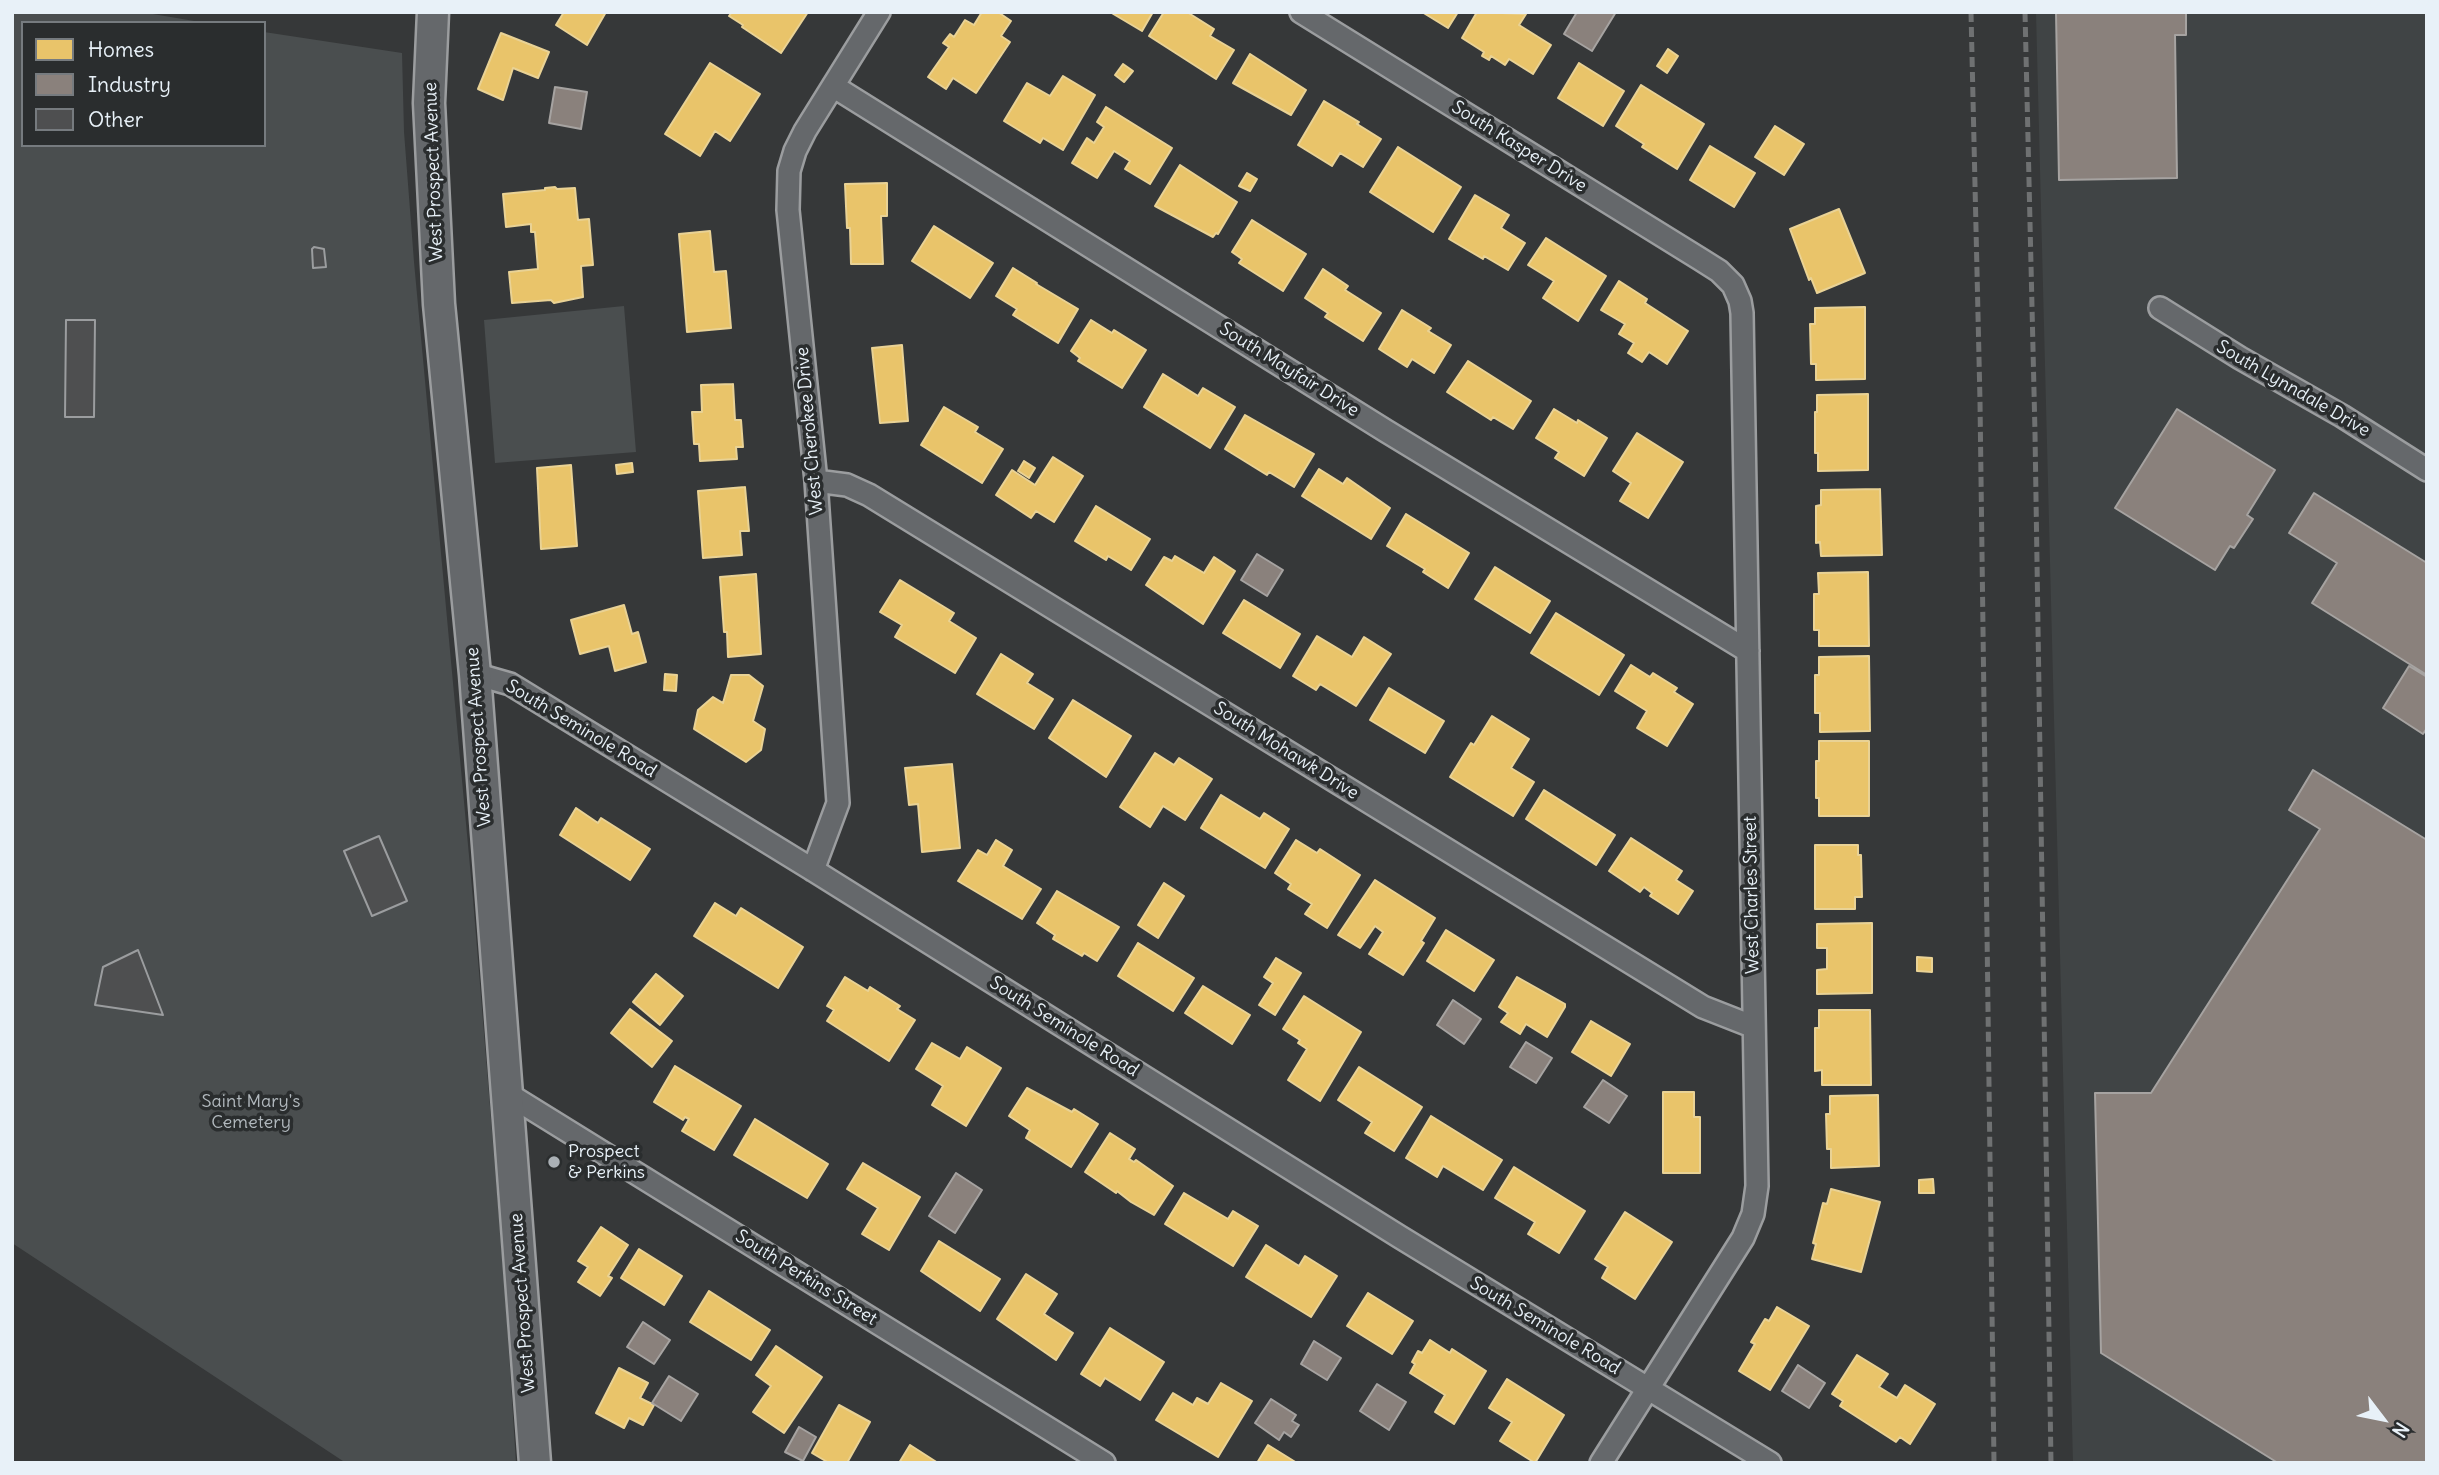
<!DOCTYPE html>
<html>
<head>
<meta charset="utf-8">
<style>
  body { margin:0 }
  #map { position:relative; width:2439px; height:1475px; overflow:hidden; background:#363839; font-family:Delius,sans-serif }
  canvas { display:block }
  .frame { position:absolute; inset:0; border:14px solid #e8f1f8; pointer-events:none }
  .legend { position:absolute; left:21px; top:21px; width:245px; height:126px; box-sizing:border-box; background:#2a2d2e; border:2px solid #767b7f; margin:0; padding:9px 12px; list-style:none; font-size:21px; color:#e8f1f8 }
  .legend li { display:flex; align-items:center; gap:14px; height:35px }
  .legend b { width:35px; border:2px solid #767b7f }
  .north { position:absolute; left:2348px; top:1384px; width:70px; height:70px; -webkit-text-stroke:5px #2a2d2e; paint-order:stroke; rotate:122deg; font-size:19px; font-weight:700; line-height:28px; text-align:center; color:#e8f1f8 }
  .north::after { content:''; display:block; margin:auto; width:24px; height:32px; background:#e8f1f8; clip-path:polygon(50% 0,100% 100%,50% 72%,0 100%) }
</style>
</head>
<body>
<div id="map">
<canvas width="2439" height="1475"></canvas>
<div class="frame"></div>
<ul class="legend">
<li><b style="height:19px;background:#e9c46a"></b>Homes</li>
<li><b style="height:19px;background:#8a817c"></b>Industry</li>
<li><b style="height:19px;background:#4e4f50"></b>Other</li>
</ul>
<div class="north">N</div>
</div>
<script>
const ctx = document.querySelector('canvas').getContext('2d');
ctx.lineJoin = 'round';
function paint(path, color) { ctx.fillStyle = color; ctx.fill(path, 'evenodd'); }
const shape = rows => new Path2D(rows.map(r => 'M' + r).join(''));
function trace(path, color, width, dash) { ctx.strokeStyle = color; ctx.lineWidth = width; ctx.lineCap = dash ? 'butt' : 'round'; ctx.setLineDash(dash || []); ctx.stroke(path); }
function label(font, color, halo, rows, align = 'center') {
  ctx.font = font + ' Delius,sans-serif'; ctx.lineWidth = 7; ctx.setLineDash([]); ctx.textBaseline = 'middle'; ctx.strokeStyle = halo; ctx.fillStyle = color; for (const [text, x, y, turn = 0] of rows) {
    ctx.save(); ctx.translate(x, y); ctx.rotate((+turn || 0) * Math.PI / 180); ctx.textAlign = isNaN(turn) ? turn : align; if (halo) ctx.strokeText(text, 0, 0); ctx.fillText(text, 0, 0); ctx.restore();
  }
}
paint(shape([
  [2036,12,2427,12,2427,1463,2073,1463]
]), '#404445');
paint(shape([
  [12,12,141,12,206,23,23,23,23,145,264,145,264,32,402,53,404,132,414,262,473,899,505,1290,516,1463,346,1463,12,1243],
  [624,306,636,452,495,463,484,320]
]), '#4a4e4f');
const homes = shape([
  [564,12,606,12,587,45,556,25,564,12],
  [732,12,808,12,781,53,742,27,743,25,729,16,732,12],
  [982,12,998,12,1011,21,1001,36,1010,42,976,93,953,78,946,89,928,77,949,47,943,43,950,34,954,37,965,20,974,25,982,12],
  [1110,12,1153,12,1142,31,1110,12],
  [1164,12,1187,12,1214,29,1210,36,1234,50,1216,79,1149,36,1164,12],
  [1422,12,1458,12,1448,28,1422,12],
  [1477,12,1526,14,1519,25,1551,45,1533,74,1509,59,1505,65,1491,56,1489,60,1482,56,1484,52,1462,38,1477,12],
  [501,33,549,52,538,78,513,68,503,100,478,89,501,33],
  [1668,49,1678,56,1667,73,1657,66,1668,49],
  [1250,54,1306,90,1291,115,1233,83,1250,54],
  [710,63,760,94,730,141,715,131,700,156,665,134,710,63],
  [1579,63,1624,91,1603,126,1558,98,1579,63],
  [1123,64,1133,71,1124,82,1115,75,1123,64],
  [1063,76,1095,95,1063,150,1043,138,1040,143,1004,121,1027,83,1050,96,1063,76],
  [1641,85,1704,124,1677,169,1642,147,1644,144,1616,126,1641,85],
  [1324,101,1359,122,1357,124,1381,139,1363,167,1340,153,1332,166,1298,145,1324,101],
  [1106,107,1172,148,1150,184,1125,169,1130,161,1114,151,1097,178,1072,163,1087,138,1094,143,1104,127,1097,122,1106,107],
  [1775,126,1804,144,1784,175,1755,157,1775,126],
  [1710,146,1755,173,1734,207,1690,180,1710,146],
  [1398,147,1461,187,1433,232,1370,192,1398,147],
  [1180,165,1237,202,1218,234,1216,233,1213,237,1155,206,1180,165],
  [1247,173,1257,179,1250,191,1239,186,1247,173],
  [887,183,887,216,881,216,883,264,851,264,850,228,847,228,845,184,887,183],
  [555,187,557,189,575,188,578,220,589,219,593,265,581,266,583,297,554,303,551,300,512,303,509,272,538,269,535,232,531,232,531,224,506,227,503,194,545,190,545,188,555,187],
  [1475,195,1509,215,1501,228,1525,243,1508,270,1484,256,1483,259,1449,239,1475,195],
  [1839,209,1865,273,1817,293,1811,278,1809,280,1790,229,1839,209],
  [1252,220,1306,254,1283,291,1239,263,1242,259,1232,252,1252,220],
  [934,226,993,263,970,298,912,261,934,226],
  [710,231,714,272,726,271,731,328,687,332,679,234,710,231],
  [1546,238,1606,276,1578,321,1543,298,1554,281,1528,265,1546,238],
  [1013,268,1037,283,1036,284,1078,309,1058,343,1013,315,1017,309,996,296,1013,268],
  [1323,269,1348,286,1345,290,1381,313,1363,341,1325,317,1328,313,1305,298,1323,269],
  [1619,281,1647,299,1645,303,1688,331,1667,364,1649,352,1642,362,1628,353,1634,343,1619,334,1625,324,1601,310,1619,281],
  [1865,307,1865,379,1816,380,1816,364,1811,364,1810,324,1815,324,1815,308,1865,307],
  [1402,310,1431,328,1428,331,1451,345,1434,373,1412,359,1407,367,1379,349,1402,310],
  [1091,320,1112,333,1114,330,1146,350,1122,388,1078,361,1080,358,1071,351,1091,320],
  [902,345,908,421,880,423,872,348,902,345],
  [1468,361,1531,401,1513,429,1493,417,1491,420,1447,392,1468,361],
  [1163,374,1198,396,1203,388,1235,407,1210,448,1144,407,1163,374],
  [733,384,735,420,741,420,743,447,736,447,737,459,700,461,699,444,694,444,692,412,702,412,701,385,733,384],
  [1868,394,1868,470,1818,471,1818,453,1815,453,1815,412,1817,412,1817,395,1868,394],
  [944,407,978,427,975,432,1003,449,982,483,921,445,944,407],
  [1554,409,1577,423,1578,420,1607,438,1584,476,1555,458,1559,452,1536,438,1554,409],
  [1245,415,1314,454,1294,487,1269,472,1267,475,1225,449,1245,415],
  [1637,433,1683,462,1648,518,1620,501,1631,483,1613,471,1637,433],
  [1053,457,1083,476,1054,522,1036,511,1031,518,996,495,1012,470,1035,485,1053,457],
  [1024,461,1035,468,1029,478,1018,471,1024,461],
  [632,463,633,472,617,474,616,465,632,463],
  [571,465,577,546,541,549,537,468,571,465],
  [1319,469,1343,484,1347,478,1390,508,1371,539,1302,496,1319,469],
  [745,487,749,531,740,531,742,555,703,558,698,491,745,487],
  [1880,489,1882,555,1821,556,1820,542,1816,543,1816,506,1821,505,1821,490,1880,489],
  [1096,506,1150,539,1131,570,1108,556,1106,560,1075,541,1096,506],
  [1406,514,1469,553,1448,588,1423,572,1425,569,1387,546,1406,514],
  [1175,556,1204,573,1214,557,1235,571,1203,624,1146,585,1164,557,1172,561,1175,556],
  [1495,567,1550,601,1530,633,1475,599,1495,567],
  [1868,572,1869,646,1819,646,1819,630,1814,630,1814,594,1819,594,1818,573,1868,572],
  [756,574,761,654,728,657,727,632,724,632,720,577,756,574],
  [900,580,954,613,949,621,976,638,955,673,895,637,902,625,880,612,900,580],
  [1244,600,1300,634,1280,668,1223,633,1244,600],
  [624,605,632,634,638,632,646,662,615,671,609,646,580,654,571,620,624,605],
  [1556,613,1624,655,1599,695,1531,653,1556,613],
  [1317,636,1352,657,1364,637,1391,654,1356,706,1320,684,1316,690,1293,676,1317,636],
  [1001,654,1033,674,1027,683,1053,699,1034,729,977,694,1001,654],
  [1869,656,1870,731,1820,732,1820,713,1815,713,1815,675,1819,675,1819,657,1869,656],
  [1631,665,1650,677,1653,673,1677,688,1674,692,1693,704,1667,746,1637,728,1647,711,1615,691,1631,665],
  [665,674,677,675,676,691,664,690,665,674],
  [731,675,749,675,763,686,753,721,765,729,761,750,746,762,694,729,698,710,713,697,723,703,731,675],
  [1389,688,1444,721,1425,753,1370,720,1389,688],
  [1073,700,1131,736,1106,777,1049,738,1073,700],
  [1492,716,1529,739,1511,768,1534,782,1513,816,1450,777,1471,743,1474,745,1492,716],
  [1819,741,1869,741,1869,816,1819,816,1819,798,1816,798,1816,761,1819,761,1819,741],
  [1155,753,1174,765,1179,758,1212,779,1185,820,1163,806,1150,827,1120,807,1155,753],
  [952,764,960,848,922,852,918,804,909,805,905,768,952,764],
  [1544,790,1615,835,1596,865,1526,819,1544,790],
  [1221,795,1260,819,1264,813,1289,829,1265,868,1201,828,1221,795],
  [576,808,598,823,601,818,650,849,630,880,560,835,576,808],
  [1631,838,1682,871,1676,880,1693,891,1678,914,1650,896,1652,893,1644,887,1640,892,1609,871,1631,838],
  [996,840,1012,850,1003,866,1041,889,1022,919,958,881,978,850,987,855,996,840],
  [1296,840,1317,853,1320,849,1360,875,1327,928,1305,914,1312,904,1288,889,1291,884,1275,873,1296,840],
  [1815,845,1858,845,1858,855,1861,855,1862,897,1855,897,1855,909,1815,909,1815,845],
  [1375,880,1435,918,1421,941,1424,943,1403,975,1369,954,1383,932,1375,926,1360,948,1338,935,1375,880],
  [1164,883,1184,896,1158,938,1138,925,1164,883],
  [1057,891,1119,927,1097,961,1084,953,1082,956,1053,939,1055,935,1037,923,1057,891],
  [715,903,736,916,741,908,803,947,778,988,694,936,715,903],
  [1872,923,1872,993,1817,994,1817,970,1827,969,1827,948,1817,948,1817,924,1872,923],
  [1446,930,1494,960,1474,991,1427,961,1446,930],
  [1138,943,1194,978,1173,1011,1118,976,1138,943],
  [1917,957,1932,958,1932,972,1917,971,1917,957],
  [1276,958,1301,973,1275,1015,1259,1005,1273,983,1264,977,1276,958],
  [656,974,683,996,660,1025,633,1002,656,974],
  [845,977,868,991,870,987,900,1006,897,1009,915,1020,889,1061,827,1021,834,1010,827,1006,845,977],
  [1517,977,1565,1004,1565,1007,1547,1037,1526,1024,1520,1034,1501,1022,1508,1013,1499,1007,1517,977],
  [1203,986,1250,1015,1232,1044,1185,1013,1203,986],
  [1304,996,1361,1032,1320,1101,1288,1080,1307,1049,1298,1043,1300,1040,1283,1029,1304,996],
  [630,1009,672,1041,652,1067,611,1033,630,1009],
  [1819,1010,1870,1010,1871,1085,1822,1085,1822,1070,1815,1071,1815,1028,1819,1028,1819,1010],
  [1591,1021,1630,1044,1611,1076,1572,1052,1591,1021],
  [932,1043,960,1059,967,1047,1001,1068,966,1126,932,1105,943,1086,916,1069,932,1043],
  [675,1066,741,1106,714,1150,682,1131,689,1119,685,1117,683,1120,654,1102,675,1066],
  [1359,1067,1422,1107,1394,1151,1365,1133,1372,1122,1338,1100,1359,1067],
  [1027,1088,1072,1112,1074,1109,1098,1124,1071,1167,1026,1138,1030,1130,1009,1116,1027,1088],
  [1663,1092,1694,1092,1694,1117,1700,1117,1700,1173,1663,1173,1663,1092],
  [1878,1095,1879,1166,1831,1168,1831,1149,1827,1149,1826,1114,1830,1114,1830,1096,1878,1095],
  [1431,1116,1502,1160,1483,1190,1443,1166,1437,1177,1406,1158,1431,1116],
  [755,1119,828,1164,807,1198,734,1155,755,1119],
  [1110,1133,1135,1149,1129,1159,1134,1162,1136,1160,1173,1186,1154,1215,1131,1202,1117,1191,1116,1193,1085,1172,1110,1133],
  [863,1163,920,1197,889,1250,862,1234,878,1208,847,1189,863,1163],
  [1514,1167,1585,1211,1559,1253,1528,1234,1535,1222,1495,1198,1514,1167],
  [1933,1179,1934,1193,1919,1193,1919,1180,1933,1179],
  [1831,1189,1880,1202,1861,1272,1812,1259,1816,1244,1813,1243,1823,1203,1827,1204,1831,1189],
  [1184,1193,1228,1219,1233,1211,1258,1226,1233,1266,1165,1224,1184,1193],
  [1625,1212,1672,1242,1635,1299,1602,1278,1608,1267,1595,1259,1625,1212],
  [601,1227,628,1245,608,1276,612,1278,600,1296,578,1282,588,1267,578,1261,601,1227],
  [939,1241,1000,1279,980,1311,921,1271,939,1241],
  [1266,1245,1299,1266,1305,1256,1337,1276,1311,1317,1246,1277,1266,1245],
  [639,1249,682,1276,664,1305,621,1278,639,1249],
  [1026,1274,1057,1294,1044,1314,1073,1333,1056,1360,997,1319,1026,1274],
  [709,1291,770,1330,751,1360,690,1322,709,1291],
  [1368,1293,1413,1321,1392,1354,1347,1326,1368,1293],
  [1777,1307,1809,1326,1770,1390,1739,1371,1755,1344,1751,1342,1765,1319,1769,1321,1777,1307],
  [1110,1328,1164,1362,1140,1400,1105,1378,1100,1386,1081,1374,1110,1328],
  [1430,1340,1450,1353,1452,1349,1486,1371,1454,1424,1435,1412,1445,1395,1410,1373,1415,1364,1412,1362,1418,1351,1422,1353,1430,1340],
  [776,1346,822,1377,784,1433,753,1412,771,1386,756,1375,776,1346],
  [1857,1355,1888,1374,1879,1387,1897,1398,1905,1385,1935,1404,1910,1444,1900,1437,1896,1442,1840,1406,1843,1401,1832,1394,1857,1355],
  [619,1368,648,1383,640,1398,654,1405,643,1425,629,1418,624,1428,596,1413,619,1368],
  [1507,1379,1564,1415,1535,1463,1500,1441,1512,1422,1489,1408,1507,1379],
  [1221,1383,1252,1401,1218,1457,1156,1420,1173,1393,1193,1405,1197,1398,1208,1404,1221,1383],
  [839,1405,870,1422,847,1463,829,1463,812,1453,839,1405],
  [910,1445,938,1463,899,1463,910,1445],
  [1268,1445,1297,1463,1257,1463,1268,1445]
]);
paint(homes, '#e9c46a');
trace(homes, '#e9d295', 2);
const industry = shape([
  [1577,12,1616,12,1592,51,1564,34,1577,12],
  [2056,12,2186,12,2186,35,2175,35,2177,178,2059,180,2056,12],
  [555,87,587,92,581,129,549,123,555,87],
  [2177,409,2275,470,2247,515,2253,519,2234,548,2230,546,2215,570,2115,508,2177,409],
  [2314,493,2427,563,2427,675,2312,603,2337,563,2289,533,2314,493],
  [1257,554,1283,570,1267,596,1241,580,1257,554],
  [2409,666,2427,677,2427,728,2423,734,2383,708,2409,666],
  [2313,770,2427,840,2427,1463,2278,1463,2101,1353,2095,1093,2151,1093,2320,829,2289,810,2313,770],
  [1453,1000,1481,1019,1464,1044,1437,1025,1453,1000],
  [1526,1042,1552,1058,1536,1083,1510,1067,1526,1042],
  [1603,1080,1627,1096,1609,1123,1584,1107,1603,1080],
  [956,1173,982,1190,955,1233,929,1216,956,1173],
  [643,1322,670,1340,654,1364,627,1347,643,1322],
  [1314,1341,1341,1358,1327,1380,1301,1364,1314,1341],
  [1798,1365,1825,1383,1809,1408,1782,1391,1798,1365],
  [669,1376,698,1394,681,1421,652,1403,669,1376],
  [1377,1384,1406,1402,1389,1430,1360,1411,1377,1384],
  [1271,1399,1296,1415,1292,1421,1299,1425,1291,1437,1284,1432,1279,1440,1255,1423,1271,1399],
  [799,1427,816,1437,803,1461,785,1452,799,1427]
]);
paint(industry, '#8a817c');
trace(industry, '#a6a3a1', 2);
const building = shape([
  [314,247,324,249,326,267,313,268,312,249,314,247],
  [66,320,95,320,94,417,65,417,66,320],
  [379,836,407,901,372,916,344,851,379,836],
  [138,950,163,1015,95,1005,103,967,138,950]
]);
paint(building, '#4e4f50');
trace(building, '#9b9d9f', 2);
const minor = shape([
  [1301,12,1700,259,1719,271,1733,285,1740,301,1742,313,1757,1186,1753,1214,1743,1238,1601,1463],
  [833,86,1386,431,1748,651],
  [2160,308,2240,358,2342,416,2427,470],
  [816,481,847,485,869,495,1703,1007,1754,1027],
  [475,674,510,684,813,870,1400,1237,1770,1463],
  [813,870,838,803,816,481,788,210,789,171,795,151,805,131,879,12],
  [508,1094,1104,1463]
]);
const secondary = shape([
  [433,12,429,103,439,304,475,674,535,1463]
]);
trace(minor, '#9b9d9f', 26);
trace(secondary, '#9b9d9f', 35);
trace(minor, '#65686b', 21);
trace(secondary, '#65686b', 30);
trace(shape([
  [1971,12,1980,401,1994,1463],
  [2025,12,2035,433,2051,1463]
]), '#6f7172', 5, [10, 5]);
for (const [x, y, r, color] of [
  [554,1162,7,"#aab0b5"]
]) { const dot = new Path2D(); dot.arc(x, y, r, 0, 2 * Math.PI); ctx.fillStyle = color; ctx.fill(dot); trace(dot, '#2a2d2e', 2.5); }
label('18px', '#e8f1f8', '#2a2d2e', [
  ["South Kasper Drive",1519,147,32],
  ["West Prospect Avenue",434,172,-92],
  ["South Mayfair Drive",1289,370,32],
  ["South Lynndale Drive",2293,389,30],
  ["West Cherokee Drive",810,431,-95],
  ["South Seminole Road",581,729,31],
  ["West Prospect Avenue",479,737,-94],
  ["South Mohawk Drive",1286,751,32],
  ["West Charles Street",1752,895,-91],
  ["South Seminole Road",1064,1027,32],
  ["South Perkins Street",806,1278,32],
  ["West Prospect Avenue",523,1303,-94],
  ["South Seminole Road",1545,1326,31]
]);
label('18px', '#b2b9be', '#2a2d2e', [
  ["Saint Mary's",251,1102],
  ["Cemetery",251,1123]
]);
label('18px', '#e8f1f8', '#2a2d2e', [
  ["Prospect",568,1152],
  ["& Perkins",568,1173]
], 'left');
</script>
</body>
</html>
